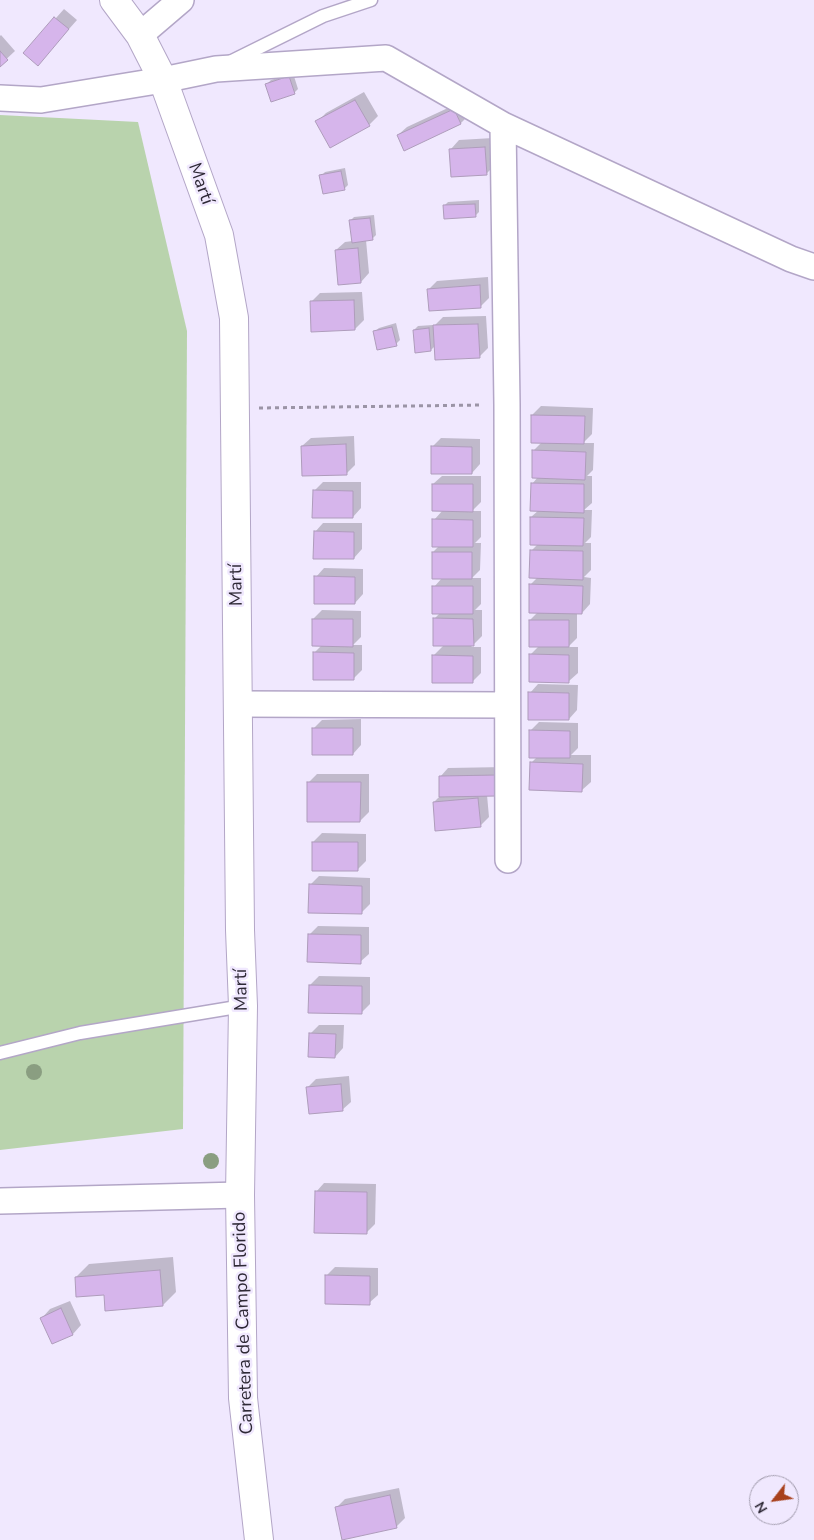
<!DOCTYPE html>
<html>
<head>
<meta charset="utf-8">
<style>
  body { margin:0 }
  #map { position:relative; width:814px; height:1540px; overflow:hidden; background:#f0e8fe; font-family:"Nunito Sans",sans-serif }
  canvas { display:block }
  .north { position:absolute; left:749px; top:1475px; width:50px; height:50px; box-sizing:border-box; background:#f0e8fe; border:1px solid #a29cae; border-radius:50%; rotate:240deg; font-size:14px; font-weight:700; line-height:20px; text-align:center; color:#2e2936 }
  .north::after { content:''; display:block; margin:auto; width:18px; height:22px; background:#a8411d; clip-path:polygon(50% 0,100% 100%,50% 72%,0 100%) }
</style>
</head>
<body>
<div id="map">
<canvas width="814" height="1540"></canvas>
<div class="north">N</div>
</div>
<script>
const ctx = document.querySelector('canvas').getContext('2d');
ctx.lineJoin = 'round';
function paint(path, color) { ctx.fillStyle = color; ctx.fill(path, 'evenodd'); }
const shape = rows => new Path2D(rows.map(r => 'M' + r).join(''));
function trace(path, color, width, dash) { ctx.strokeStyle = color; ctx.lineWidth = width; ctx.lineCap = dash ? 'butt' : 'round'; ctx.setLineDash(dash || []); ctx.stroke(path); }
function label(font, color, halo, rows, align = 'center') {
  ctx.font = font + ' "Nunito Sans",sans-serif'; ctx.lineWidth = 5; ctx.setLineDash([]); ctx.textBaseline = 'middle'; ctx.strokeStyle = halo; ctx.fillStyle = color; for (const [text, x, y, turn = 0] of rows) {
    ctx.save(); ctx.translate(x, y); ctx.rotate((+turn || 0) * Math.PI / 180); ctx.textAlign = isNaN(turn) ? turn : align; if (halo) ctx.strokeText(text, 0, 0); ctx.fillText(text, 0, 0); ctx.restore();
  }
}
paint(shape([
  [0,115,138,122,187,331,183,1129,0,1150]
]), '#b9d3ad');
paint(shape([
  [64,9,77,20,38,64,25,53],
  [1,35,15,51,0,65,0,36],
  [293,73,298,89,294,93,267,84,271,80],
  [364,92,378,116,369,125,317,122,326,113],
  [463,101,469,115,461,123,398,135,407,127],
  [493,138,495,165,486,174,451,149,459,140],
  [345,168,348,185,344,189,321,176,325,172],
  [479,200,479,212,475,216,444,206,448,202],
  [374,215,376,235,372,239,366,240,369,273,361,282,336,250,345,242,353,241,350,221,354,217],
  [488,277,489,298,481,306,428,290,437,281],
  [362,292,364,320,355,329,311,302,320,293],
  [486,316,488,348,479,357,435,346,431,350,414,330,418,326,433,325,433,327,443,317],
  [396,323,400,340,396,344,374,332,379,328],
  [541,406,593,408,592,434,583,443,594,443,593,470,587,476,592,476,592,503,584,510,592,510,591,537,585,543,591,543,591,570,584,577,591,578,590,604,582,613,577,613,577,638,568,647,578,647,578,673,569,681,530,655,539,646,530,620,538,612,530,585,538,577,531,551,538,544,531,517,539,510,532,484,538,477,533,451,542,442,532,415],
  [354,436,355,465,347,473,302,446,311,438],
  [441,438,480,439,480,464,472,473,432,447],
  [442,476,481,476,481,502,472,511,481,511,481,537,475,543,481,543,480,570,472,578,481,578,481,604,475,610,482,610,482,636,471,647,481,647,481,673,472,682,433,656,444,645,434,619,440,613,434,587,442,578,433,552,439,546,434,520,443,510,433,484],
  [323,482,361,482,361,508,353,517,314,491],
  [323,523,362,523,362,549,354,558,315,532],
  [324,568,363,569,363,594,355,603,316,577],
  [322,610,361,611,361,637,353,645,362,645,362,670,353,679,314,653,322,645,313,619],
  [538,684,578,685,577,710,569,719,530,693],
  [361,719,361,745,353,754,314,728,322,720],
  [539,722,578,723,578,748,571,755,591,755,591,782,582,790,531,763,537,757,530,731],
  [505,767,487,795,489,817,480,826,434,802,441,795,440,777,448,768],
  [317,774,369,774,369,812,360,821,308,783],
  [322,833,366,834,366,861,357,870,313,842],
  [319,876,370,878,370,904,361,913,310,885],
  [318,926,369,927,369,954,360,962,309,935],
  [319,976,370,977,370,1004,361,1013,310,985],
  [319,1025,344,1025,343,1048,335,1057,310,1034],
  [349,1076,351,1102,342,1110,308,1087,316,1079],
  [324,1183,376,1184,375,1224,366,1233,316,1192],
  [173,1257,176,1292,163,1305,105,1293,76,1277,89,1264],
  [335,1267,378,1268,378,1295,369,1303,327,1275],
  [70,1301,81,1325,73,1334,53,1343,42,1318,50,1309],
  [399,1488,405,1518,396,1527,336,1508,345,1499]
]), '#0003');
const building = shape([
  [54,17,69,29,38,66,23,53,54,17],
  [0,51,8,60,0,67,0,51],
  [289,76,295,94,271,102,265,84,289,76],
  [355,100,370,126,330,148,315,121,355,100],
  [454,109,461,124,404,151,397,135,454,109],
  [485,147,487,175,451,177,449,149,485,147],
  [341,171,345,190,323,194,319,175,341,171],
  [475,204,476,217,444,219,443,205,475,204],
  [370,218,373,240,352,243,349,220,370,218],
  [358,248,361,283,338,285,335,250,358,248],
  [480,285,481,308,429,311,427,289,480,285],
  [354,300,355,330,311,332,310,301,354,300],
  [478,324,480,358,435,360,433,325,478,324],
  [392,327,397,346,377,350,373,331,392,327],
  [429,328,431,351,415,353,413,330,429,328],
  [531,415,585,416,584,444,531,443,531,415],
  [346,444,347,475,302,476,301,446,346,444],
  [431,446,472,447,472,474,431,474,431,446],
  [532,450,586,452,585,480,532,478,532,450],
  [531,483,584,484,584,513,530,511,531,483],
  [432,484,473,484,473,512,432,511,432,484],
  [313,490,353,491,353,518,312,518,313,490],
  [530,517,584,518,583,546,530,545,530,517],
  [432,519,473,520,473,547,432,547,432,519],
  [314,531,354,532,354,559,313,559,314,531],
  [530,550,583,551,583,580,529,578,530,550],
  [432,552,472,552,472,579,432,579,432,552],
  [314,576,355,577,355,604,314,604,314,576],
  [529,584,583,586,582,614,529,613,529,584],
  [432,586,473,586,473,614,432,614,432,586],
  [433,618,473,619,474,646,433,646,433,618],
  [312,619,353,619,353,647,312,646,312,619],
  [529,620,569,620,569,647,529,647,529,620],
  [313,652,354,653,354,680,313,680,313,652],
  [529,654,569,655,569,683,529,682,529,654],
  [432,655,473,656,473,683,432,683,432,655],
  [528,692,569,693,569,720,528,720,528,692],
  [312,728,353,728,353,755,312,755,312,728],
  [529,730,570,731,570,758,529,758,529,730],
  [530,762,583,764,582,792,529,790,530,762],
  [497,775,497,796,439,797,439,776,497,775],
  [307,782,361,782,360,822,307,822,307,782],
  [478,798,481,827,435,831,433,802,478,798],
  [312,842,358,842,358,871,312,871,312,842],
  [309,884,362,886,362,914,308,913,309,884],
  [308,934,361,935,361,964,307,962,308,934],
  [309,985,362,986,362,1014,308,1013,309,985],
  [309,1033,336,1034,335,1058,308,1057,309,1033],
  [341,1084,343,1111,309,1114,306,1087,341,1084],
  [315,1191,367,1192,367,1234,314,1233,315,1191],
  [160,1270,163,1306,105,1311,104,1295,76,1297,75,1277,160,1270],
  [325,1275,370,1276,370,1305,325,1304,325,1275],
  [61,1308,73,1335,52,1344,40,1318,61,1308],
  [390,1495,397,1528,342,1540,335,1507,390,1495]
]);
paint(building, '#d6b5eb');
trace(building, '#ae9cbb', 1);
const lane = shape([
  [230,62,323,16,371,0],
  [0,1053,80,1033,243,1006]
]);
const street = shape([
  [140,35,181,0],
  [0,98,41,100,163,80,216,69,386,58,503,125,791,259,814,267],
  [503,125,507,405,508,860],
  [238,704,507,705],
  [0,1201,240,1195]
]);
const secondary = shape([
  [114,0,140,35,163,80,219,235,234,318,240,930,243,1006,240,1195,243,1398,259,1540]
]);
trace(lane, '#b3a6c7', 15);
trace(street, '#b3a6c7', 28);
trace(secondary, '#b3a6c7', 30);
trace(shape([
  [259,408,482,405]
]), '#9b94a6', 3, [4, 4]);
trace(lane, '#fff', 12);
trace(street, '#fff', 25);
trace(secondary, '#fff', 28);
ctx.fillStyle = '#8a9e81';
for (const [x, y] of [
  [34,1072],
  [211,1161]
]) { ctx.beginPath(); ctx.arc(x, y, 8, 0, 2 * Math.PI); ctx.fill(); }
label('18px', '#2e2936', '#f0e8fe', [
  ["Martí",200,184,70],
  ["Martí",237,585,-91],
  ["Martí",242,990,-91],
  ["Carretera de Campo Florido",244,1323,-92]
]);
</script>
</body>
</html>
